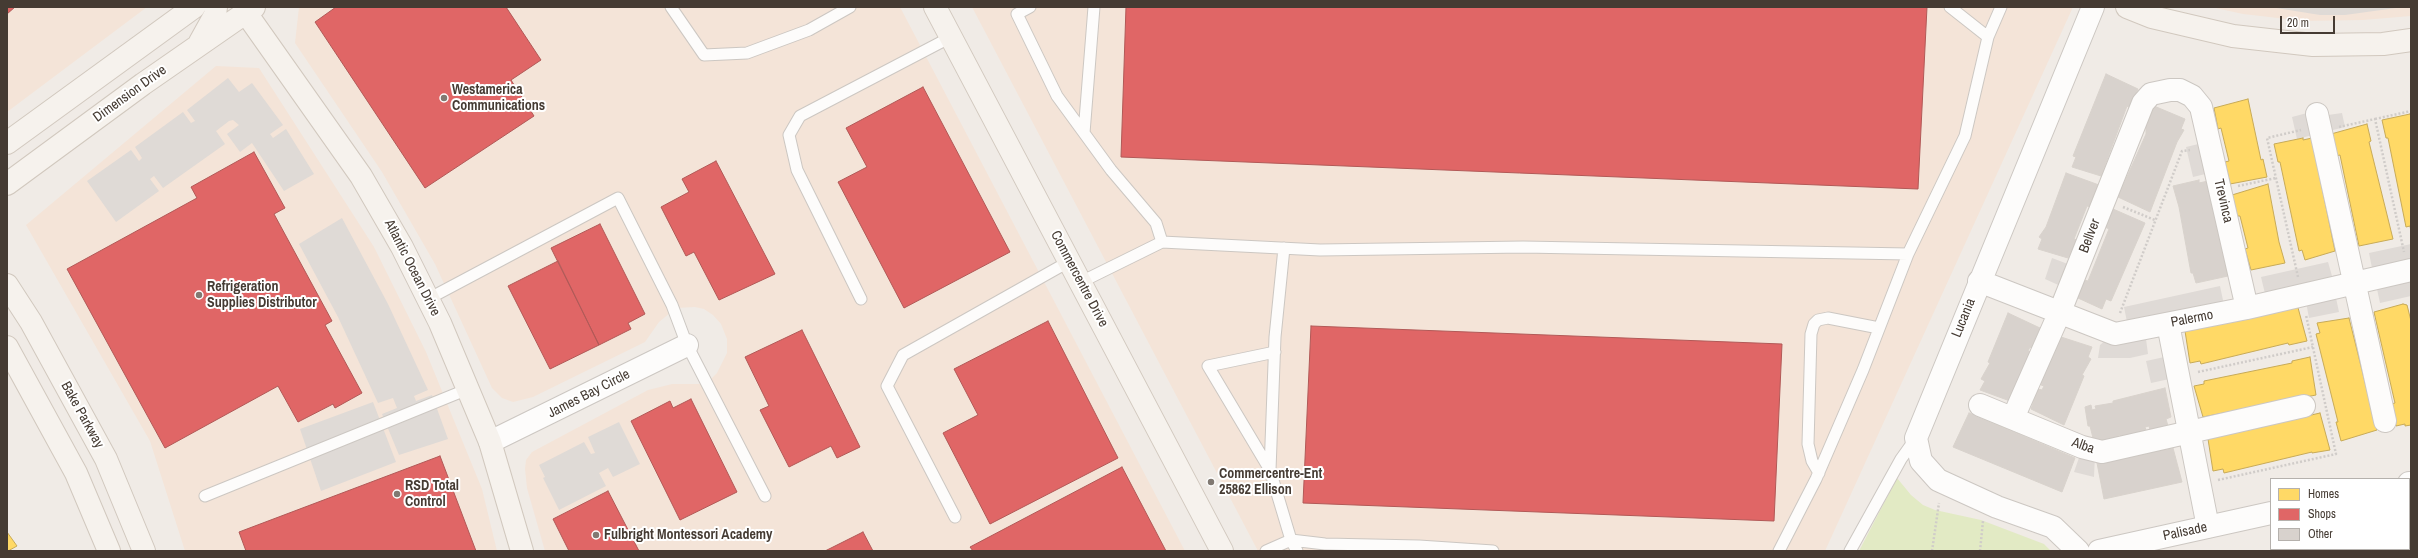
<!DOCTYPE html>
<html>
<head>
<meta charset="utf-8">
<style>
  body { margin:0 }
  #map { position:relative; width:2418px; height:558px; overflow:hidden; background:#f0ebe6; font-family:"Archivo Narrow",sans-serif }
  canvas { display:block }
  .frame { position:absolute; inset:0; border:8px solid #453b33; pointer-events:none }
  .legend { position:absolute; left:2270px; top:478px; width:140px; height:72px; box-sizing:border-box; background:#fff; border:1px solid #b5b1ad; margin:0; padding:5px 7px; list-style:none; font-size:12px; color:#453b33 }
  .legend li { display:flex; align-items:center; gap:8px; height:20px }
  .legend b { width:20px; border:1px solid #b5b1ad }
  .scale { position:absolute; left:2280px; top:16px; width:55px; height:18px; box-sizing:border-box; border:2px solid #453b33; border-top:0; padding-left:5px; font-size:12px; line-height:14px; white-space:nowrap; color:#453b33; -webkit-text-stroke:3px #fff; paint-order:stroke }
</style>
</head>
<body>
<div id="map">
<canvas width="2418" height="558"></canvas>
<div class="frame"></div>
<ul class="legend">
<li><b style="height:11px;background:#ffd966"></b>Homes</li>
<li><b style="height:11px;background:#e06666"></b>Shops</li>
<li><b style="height:11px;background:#d8d2cd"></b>Other</li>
</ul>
<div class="scale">20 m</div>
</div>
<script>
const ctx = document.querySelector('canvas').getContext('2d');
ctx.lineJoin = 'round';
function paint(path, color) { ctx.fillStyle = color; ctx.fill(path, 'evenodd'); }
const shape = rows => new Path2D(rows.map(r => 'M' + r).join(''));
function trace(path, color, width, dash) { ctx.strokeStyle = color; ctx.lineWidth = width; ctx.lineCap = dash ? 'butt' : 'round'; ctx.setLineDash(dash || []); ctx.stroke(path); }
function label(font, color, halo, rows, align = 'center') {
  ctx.font = font + ' "Archivo Narrow",sans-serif'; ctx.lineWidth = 4; ctx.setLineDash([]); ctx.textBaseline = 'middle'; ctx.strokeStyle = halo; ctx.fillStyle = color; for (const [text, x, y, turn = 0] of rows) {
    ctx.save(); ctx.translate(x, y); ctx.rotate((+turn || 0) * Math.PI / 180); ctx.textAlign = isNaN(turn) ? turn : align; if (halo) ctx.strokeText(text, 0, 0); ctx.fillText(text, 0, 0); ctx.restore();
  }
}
paint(shape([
  [7,7,147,7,7,112],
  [299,7,900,7,1185,551,545,551,527,488,525,469,526,460,532,452,648,390,672,384,701,384,711,379,717,373,727,353,727,339,721,324,713,315,704,309,695,307,676,308,659,322,645,342,533,397,513,402,502,398,492,388,435,264,382,172,295,43],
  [972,7,2073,7,1825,551,1258,551],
  [2211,7,2411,7,2411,16,2363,20,2304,21,2243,14],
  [216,66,259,68,374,247,426,352,482,489,497,551,185,551,150,441,26,225]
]), '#f4e4d8');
paint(shape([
  [1897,478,1911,495,1923,505,1935,510,1981,520,2044,544,2051,551,1859,551]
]), '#e2eac4');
paint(shape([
  [2270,7,2403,7,2345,15,2320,15],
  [228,78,239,92,252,83,283,125,270,134,273,138,286,129,314,174,284,191,252,143,240,152,227,134,239,125,233,120,229,121,216,131,225,144,163,188,154,176,150,179,159,191,116,222,87,181,131,150,139,161,142,158,135,147,183,112,191,123,195,121,187,110],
  [2325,105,2328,115,2342,113,2345,127,2297,139,2292,117,2307,113,2306,109],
  [2211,141,2218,171,2193,177,2186,147],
  [342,218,388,304,428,390,414,396,416,401,432,395,448,439,399,455,382,414,397,408,393,398,378,403,338,317,299,244],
  [2411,244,2411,296,2380,303,2377,289,2336,298,2339,312,2309,318,2306,302,2269,310,2261,277,2328,262,2332,276,2372,268,2369,253],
  [2052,258,2073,266,2065,288,2045,279],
  [2220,286,2227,319,2146,339,2148,354,2130,358,2098,358,2100,345,2127,322,2124,307],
  [2169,356,2174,378,2151,383,2146,361],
  [373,402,396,462,321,491,300,429],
  [619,422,640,464,613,477,608,468,599,473,606,486,559,510,543,478,545,477,539,465,584,442,591,454,595,453,588,437],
  [2081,452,2095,455,2094,477,2074,472]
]), '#dfdad6');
const homes = shape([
  [2248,99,2261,160,2263,159,2267,177,2230,184,2225,162,2229,161,2221,128,2218,129,2214,108,2248,99],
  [2410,114,2411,116,2411,232,2410,226,2406,227,2388,138,2386,138,2382,120,2410,114],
  [2367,124,2371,141,2369,142,2393,239,2359,246,2340,155,2336,156,2331,134,2367,124],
  [2303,138,2303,140,2312,138,2335,251,2305,260,2302,250,2299,251,2280,162,2278,162,2274,144,2303,138],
  [2268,184,2279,242,2285,263,2251,270,2245,249,2248,248,2240,216,2237,216,2232,195,2268,184],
  [2297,304,2307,341,2289,345,2288,343,2201,364,2200,361,2190,363,2185,331,2297,304],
  [2403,304,2407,305,2411,321,2411,425,2405,426,2405,424,2396,426,2391,404,2395,403,2374,312,2403,304],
  [2349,318,2377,430,2341,441,2336,422,2338,422,2316,334,2320,333,2317,323,2349,318],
  [2310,357,2316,395,2203,417,2194,386,2204,384,2204,381,2292,363,2292,361,2310,357],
  [2320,413,2330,450,2312,453,2312,452,2224,473,2223,469,2213,471,2208,439,2320,413],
  [7,532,17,546,8,551,7,551,7,532],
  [2319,549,2382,549,2383,551,2319,551,2319,549]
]);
paint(homes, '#ffd966');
trace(homes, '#c7aa57', 1);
const shops = shape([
  [7,7,15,7,7,14,7,7],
  [336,7,506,7,541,60,511,80,534,116,425,188,315,22,336,7],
  [1126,7,1927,7,1918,189,1121,157,1126,7],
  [923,87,1010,252,904,308,838,182,867,167,846,128,923,87],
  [254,152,285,208,274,214,332,321,325,325,362,393,335,408,333,404,298,422,278,386,165,448,67,269,197,198,191,187,254,152],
  [716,161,775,274,719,300,694,252,686,256,661,207,689,192,682,179,716,161],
  [600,224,645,314,628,323,631,329,599,345,551,248,600,224],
  [558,261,599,345,550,369,508,286,558,261],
  [1048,321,1118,458,990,524,943,433,978,415,954,369,1048,321],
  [1311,326,1782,344,1774,521,1303,503,1311,326],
  [802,330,860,447,837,458,831,446,789,467,760,410,769,406,745,357,802,330],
  [691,399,737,492,680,520,631,421,670,401,673,408,691,399],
  [440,456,476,551,246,551,239,532,440,456],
  [1122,467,1166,551,973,551,970,547,1122,467],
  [608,491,639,551,569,551,553,519,608,491],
  [863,532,873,551,825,551,863,532]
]);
paint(shops, '#e06666');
trace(shops, '#b25957', 1);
const building = shape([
  [2106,74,2138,89,2130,108,2127,106,2101,176,2072,167,2076,157,2073,156,2106,74],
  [2154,106,2185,119,2181,129,2184,130,2177,142,2150,212,2118,197,2146,134,2146,125,2154,106],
  [2066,173,2099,185,2091,207,2087,206,2074,239,2077,240,2068,258,2038,249,2042,239,2039,237,2046,227,2066,173],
  [2199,180,2199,183,2208,181,2228,276,2196,283,2193,273,2191,273,2179,207,2173,186,2199,180],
  [2113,209,2145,223,2111,301,2106,299,2102,309,2078,298,2084,280,2088,281,2109,229,2105,227,2113,209],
  [2008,313,2040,328,2033,349,2030,347,2028,351,2031,352,2010,401,1980,390,1985,381,1981,379,1990,363,1988,362,2008,313],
  [2061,337,2092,347,2088,357,2091,359,2082,375,2084,376,2064,425,2031,409,2038,389,2042,390,2044,386,2041,385,2042,380,2061,337],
  [2165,388,2171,417,2166,419,2168,426,2150,430,2149,426,2145,427,2146,430,2141,433,2122,437,2120,435,2103,442,2101,440,2094,442,2090,426,2088,426,2085,407,2091,405,2092,410,2096,409,2095,406,2113,403,2113,401,2165,388],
  [1969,413,2075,458,2062,492,1953,447,1969,413],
  [2173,448,2182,482,2104,499,2097,463,2173,448]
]);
paint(building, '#d8d2cd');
trace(building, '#d8d2cc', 1);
const lane = shape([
  [671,7,704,55,747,53,809,30,850,7],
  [1030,7,1017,14,1057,96,1111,170,1156,223,1162,242],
  [1950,7,1988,37],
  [1084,133,1094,7],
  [1284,248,1275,337,1270,470,1291,540,1297,551],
  [1908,254,1965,136,1988,37,2001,7],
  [1081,282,1162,242,1320,250,1523,247,1908,254,1863,370,1816,479,1779,551],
  [428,299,618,198,672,305,687,345,765,496],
  [861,299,797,170,789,135,800,116,951,37],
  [1270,470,1208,366,1275,352],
  [1819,473,1812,461,1808,444,1811,334,1814,324,1818,320,1828,318,1879,328],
  [205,496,468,389],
  [955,517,887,386,903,355,1070,261],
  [1266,551,1291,540,1325,544,1419,546,1493,551],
  [1850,551,1901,459,1916,438]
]);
const street = shape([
  [2317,114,2385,421],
  [1979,281,2115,334,2247,308,2411,270],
  [2168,324,2208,527],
  [1980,405,2082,447,2102,452,2304,406],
  [2013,418,2059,314,2143,103,2151,94,2170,90,2180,90,2192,96,2201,107,2247,308],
  [490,442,687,345],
  [2409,483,2411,483],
  [2410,543,2411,549],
  [2078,551,2053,527,1997,507,1938,480,1921,461,1916,438,2093,7],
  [2099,551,2271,513]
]);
const secondary = shape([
  [935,7,1222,551],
  [2127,7,2152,17,2233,36,2313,45,2383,44,2411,40],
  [246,13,361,176,402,247,440,323,490,442,522,551],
  [200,42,215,15,216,7],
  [7,143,194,7],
  [7,184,143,84,254,7],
  [7,285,31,322,106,459,144,551],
  [7,347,76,473,109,551]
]);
trace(lane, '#ccc7c2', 13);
trace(street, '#ccc7c2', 24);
trace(secondary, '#d1c8be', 24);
trace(shape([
  [2375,119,2411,111],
  [2339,127,2375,119,2404,252],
  [2238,186,2276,178],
  [2123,207,2155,220],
  [2298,277,2267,138,2301,130],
  [2120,313,2182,151,2190,150],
  [2198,372,2313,347],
  [2218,480,2336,454,2306,315],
  [1932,551,1939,503],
  [1980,551,1983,521]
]), '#d0ccc9', 2.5, [2, 2]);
trace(lane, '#fdfcfb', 11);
trace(street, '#fdfcfb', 22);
trace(secondary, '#f6f2ed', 22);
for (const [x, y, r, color] of [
  [444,98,4,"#817972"],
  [199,295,4,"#817972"],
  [1211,482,4,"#817972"],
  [397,494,4,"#817972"],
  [596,535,4,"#817972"]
]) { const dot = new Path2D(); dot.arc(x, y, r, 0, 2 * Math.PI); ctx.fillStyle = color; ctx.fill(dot); trace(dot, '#fff', 1.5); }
label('bold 14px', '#453b33', '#fff', [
  ["Westamerica",452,90],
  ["Communications",452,106],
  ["Refrigeration",207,287],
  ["Supplies Distributor",207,303],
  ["Commercentre-Ent",1219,474],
  ["25862 Ellison",1219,490],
  ["RSD Total",405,486],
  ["Control",405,502],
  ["Fulbright Montessori Academy",604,535]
], 'left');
label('14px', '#453b33', '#fff', [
  ["Dimension Drive",130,94,-36],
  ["Trevinca",2223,201,77],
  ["Bellver",2090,236,-69],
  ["Atlantic Ocean Drive",412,268,63],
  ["Commercentre Drive",1079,279,62],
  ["Lucania",1964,318,-68],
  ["Palermo",2192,319,-11],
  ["James Bay Circle",589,394,-27],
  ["Bake Parkway",82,415,61],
  ["Alba",2083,446,19],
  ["Palisade",2185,532,-12]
]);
</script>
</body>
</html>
